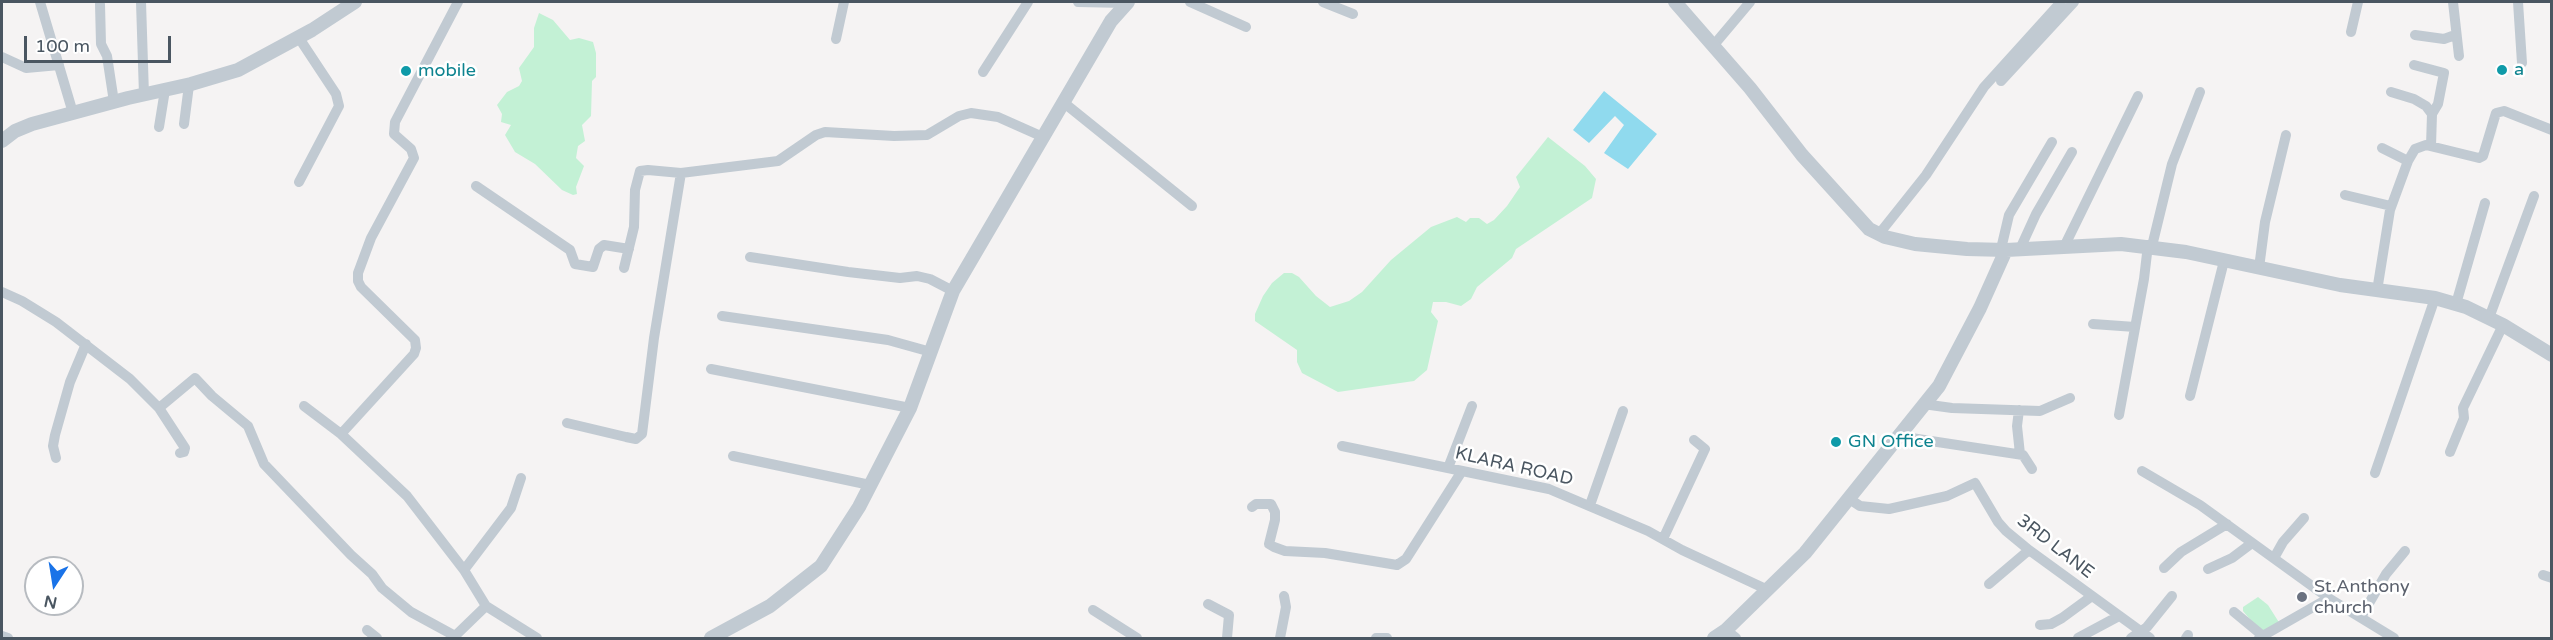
<!DOCTYPE html>
<html>
<head>
<meta charset="utf-8">
<style>
  body { margin:0 }
  #map { position:relative; width:2553px; height:640px; overflow:hidden; background:#f5f3f3; font-family:"Varela Round",sans-serif }
  canvas { display:block }
  .frame { position:absolute; inset:0; border:3px solid #4a5661; pointer-events:none }
  .north { position:absolute; left:24px; top:556px; width:60px; height:60px; box-sizing:border-box; background:#fff; border:2px solid #b7bbc0; border-radius:50%; rotate:192deg; font-size:16px; font-weight:700; line-height:24px; text-align:center; color:#4a5661 }
  .north::after { content:''; display:block; margin:auto; width:21px; height:27px; background:#1a73e8; clip-path:polygon(50% 0,100% 100%,50% 72%,0 100%) }
  .scale { position:absolute; left:24px; top:36px; width:147px; height:27px; box-sizing:border-box; border:3px solid #4a5661; border-top:0; padding-left:8px; font-size:18px; line-height:21px; white-space:nowrap; color:#4a5661; -webkit-text-stroke:4px #fff; paint-order:stroke }
</style>
</head>
<body>
<div id="map">
<canvas width="2553" height="640"></canvas>
<div class="frame"></div>
<div class="north">N</div>
<div class="scale">100 m</div>
</div>
<script>
const ctx = document.querySelector('canvas').getContext('2d');
ctx.lineJoin = 'round';
function paint(path, color) { ctx.fillStyle = color; ctx.fill(path, 'evenodd'); }
const shape = rows => new Path2D(rows.map(r => 'M' + r).join(''));
function trace(path, color, width, dash) { ctx.strokeStyle = color; ctx.lineWidth = width; ctx.lineCap = dash ? 'butt' : 'round'; ctx.setLineDash(dash || []); ctx.stroke(path); }
function label(font, color, halo, rows, align = 'center') {
  ctx.font = font + ' "Varela Round",sans-serif'; ctx.lineWidth = 5; ctx.setLineDash([]); ctx.textBaseline = 'middle'; ctx.strokeStyle = halo; ctx.fillStyle = color; for (const [text, x, y, turn = 0] of rows) {
    ctx.save(); ctx.translate(x, y); ctx.rotate((+turn || 0) * Math.PI / 180); ctx.textAlign = isNaN(turn) ? turn : align; if (halo) ctx.strokeText(text, 0, 0); ctx.fillText(text, 0, 0); ctx.restore();
  }
}
paint(shape([
  [539,13,553,20,570,40,579,38,593,42,596,53,596,77,592,81,591,116,582,125,585,141,578,146,576,158,584,166,576,187,577,194,573,195,562,190,535,164,515,152,505,135,511,125,501,122,502,114,497,105,507,92,519,86,522,81,519,68,534,47,534,28],
  [1548,137,1585,166,1596,179,1592,198,1516,249,1512,258,1477,287,1471,299,1461,306,1446,302,1433,302,1431,312,1438,321,1427,370,1414,381,1338,392,1302,373,1297,362,1297,350,1255,321,1255,314,1263,296,1272,283,1284,273,1292,273,1299,277,1316,296,1330,307,1349,301,1362,292,1391,260,1431,227,1457,217,1466,222,1470,218,1479,218,1487,224,1494,220,1507,206,1520,187,1516,177],
  [2258,597,2268,605,2280,624,2263,635,2243,611,2243,607]
]), '#c3f1d5');
paint(shape([
  [1604,91,1657,134,1628,169,1604,153,1624,125,1615,116,1589,143,1573,130]
]), '#90daee');
trace(shape([
  [40,2,73,113],
  [141,2,144,95],
  [1078,2,1126,3],
  [1190,2,1246,27],
  [1323,2,1353,14],
  [2453,2,2459,56],
  [2518,2,2522,63],
  [100,4,101,44,107,56,114,102],
  [2351,32,2358,2],
  [2415,35,2444,39,2455,35],
  [299,38,336,94,339,106,299,182],
  [836,39,844,2],
  [1713,46,1750,2],
  [2,57,26,68,59,65],
  [2414,65,2444,73,2438,104,2432,114],
  [983,72,1028,2],
  [2001,81,2074,2],
  [2391,92,2414,99,2426,106,2432,114,2431,146],
  [1063,102,1192,206],
  [184,124,189,85],
  [159,127,165,90],
  [2382,148,2408,161],
  [476,186,570,250,575,264,593,267,599,249,604,245,629,249],
  [2345,195,2391,206],
  [1879,234,1926,175,1984,87,2061,2],
  [2152,246,2172,164,2200,92],
  [2064,247,2138,96],
  [2001,249,2009,215,2052,142],
  [2020,249,2036,214,2072,152],
  [750,257,848,272,900,278,917,276,930,279,953,291],
  [624,268,634,227,635,190,640,171,648,170,681,173],
  [2259,268,2265,222,2286,135],
  [2377,291,2390,210,2408,161,2415,149,2426,145,2479,158,2483,156,2496,113,2504,111,2552,130],
  [2,292,22,301,56,322,130,379,159,408,195,378,212,396,248,426,264,464,351,555,372,574,382,588,411,612,455,636,486,606],
  [2456,304,2485,203],
  [722,316,888,340,931,352],
  [2489,318,2534,196],
  [2093,324,2135,327],
  [711,369,910,408],
  [2190,396,2224,261],
  [1923,404,1952,408,2040,411,2070,398],
  [304,406,341,434,407,496,464,570,486,606,537,638],
  [159,408,185,448,184,452,180,453],
  [2019,410,2017,426,2020,454],
  [2119,415,2144,279,2148,245],
  [567,423,626,437,636,439,642,434,654,338,681,173,778,161,816,135,825,132,894,136,927,135,959,116,971,113,998,117,1043,137],
  [341,434,414,354,416,348,415,340,361,287,358,281,358,273,371,238,414,158,411,149,394,134,395,122,458,2],
  [1898,436,2023,455,2032,469],
  [1342,446,1549,489,1648,531,1682,550,1768,590],
  [2450,452,2464,418,2463,408,2503,325],
  [733,456,870,485],
  [56,458,53,446,55,435,70,382,86,344],
  [1448,468,1472,406],
  [2142,471,2200,505,2330,599,2394,638],
  [2375,473,2435,298],
  [1848,498,1860,506,1889,509,1947,496,1975,483,1998,522,2006,531,2029,550,2150,638],
  [1590,505,1623,411],
  [1252,507,1256,504,1271,504,1275,512,1275,520,1269,544,1274,547,1285,551,1325,553,1397,565,1406,559,1462,471],
  [1663,539,1705,449,1694,440],
  [2274,558,2283,542,2304,518],
  [2164,568,2181,552,2227,524],
  [2208,569,2232,558,2252,543],
  [464,570,511,508,521,478],
  [2543,575,2552,578],
  [1989,584,2029,550],
  [1208,604,1229,615,1227,638],
  [1093,610,1137,638],
  [2234,612,2263,636],
  [2361,617,2386,574,2405,551],
  [2040,625,2051,624,2062,618,2092,596],
  [367,630,377,638],
  [1726,630,1736,638],
  [2,636,8,638],
  [1280,638,1286,607,1284,596],
  [1376,638,1387,638],
  [2078,638,2119,616],
  [2131,638,2147,627,2172,596],
  [2186,638,2188,635],
  [2259,638,2329,598]
]), '#c1cad2', 10);
trace(shape([
  [1675,2,1750,88,1802,155,1869,229,1885,237,1915,244,1967,249,2006,250,2121,244,2186,252,2340,285,2435,298,2466,307,2503,325,2552,355],
  [2,141,15,131,32,124,128,98,191,84,238,70,312,30,355,2],
  [711,638,770,606,821,566,859,507,910,408,953,291,1111,21,1128,2],
  [1714,638,1726,630,1805,553,1939,386,1980,308,2006,250]
]), '#c1cad2', 14);
for (const [x, y, r, color] of [
  [2502,70,6,"#0f9aa8"],
  [406,71,6,"#0f9aa8"],
  [1836,442,6,"#0f9aa8"],
  [2302,597,6,"#6b7280"]
]) { const dot = new Path2D(); dot.arc(x, y, r, 0, 2 * Math.PI); ctx.fillStyle = color; ctx.fill(dot); trace(dot, '#fff', 2); }
label('18px', '#0d838f', '#fff', [
  ["a",2514,70],
  ["mobile",418,71],
  ["GN Office",1848,442]
], 'left');
label('18px', '#4a5661', '#fff', [
  ["KLARA ROAD",1514,467,13],
  ["3RD LANE",2055,547,38]
]);
label('18px', '#5b616d', '#fff', [
  ["St.Anthony",2314,587],
  ["church",2314,608]
], 'left');
</script>
</body>
</html>
